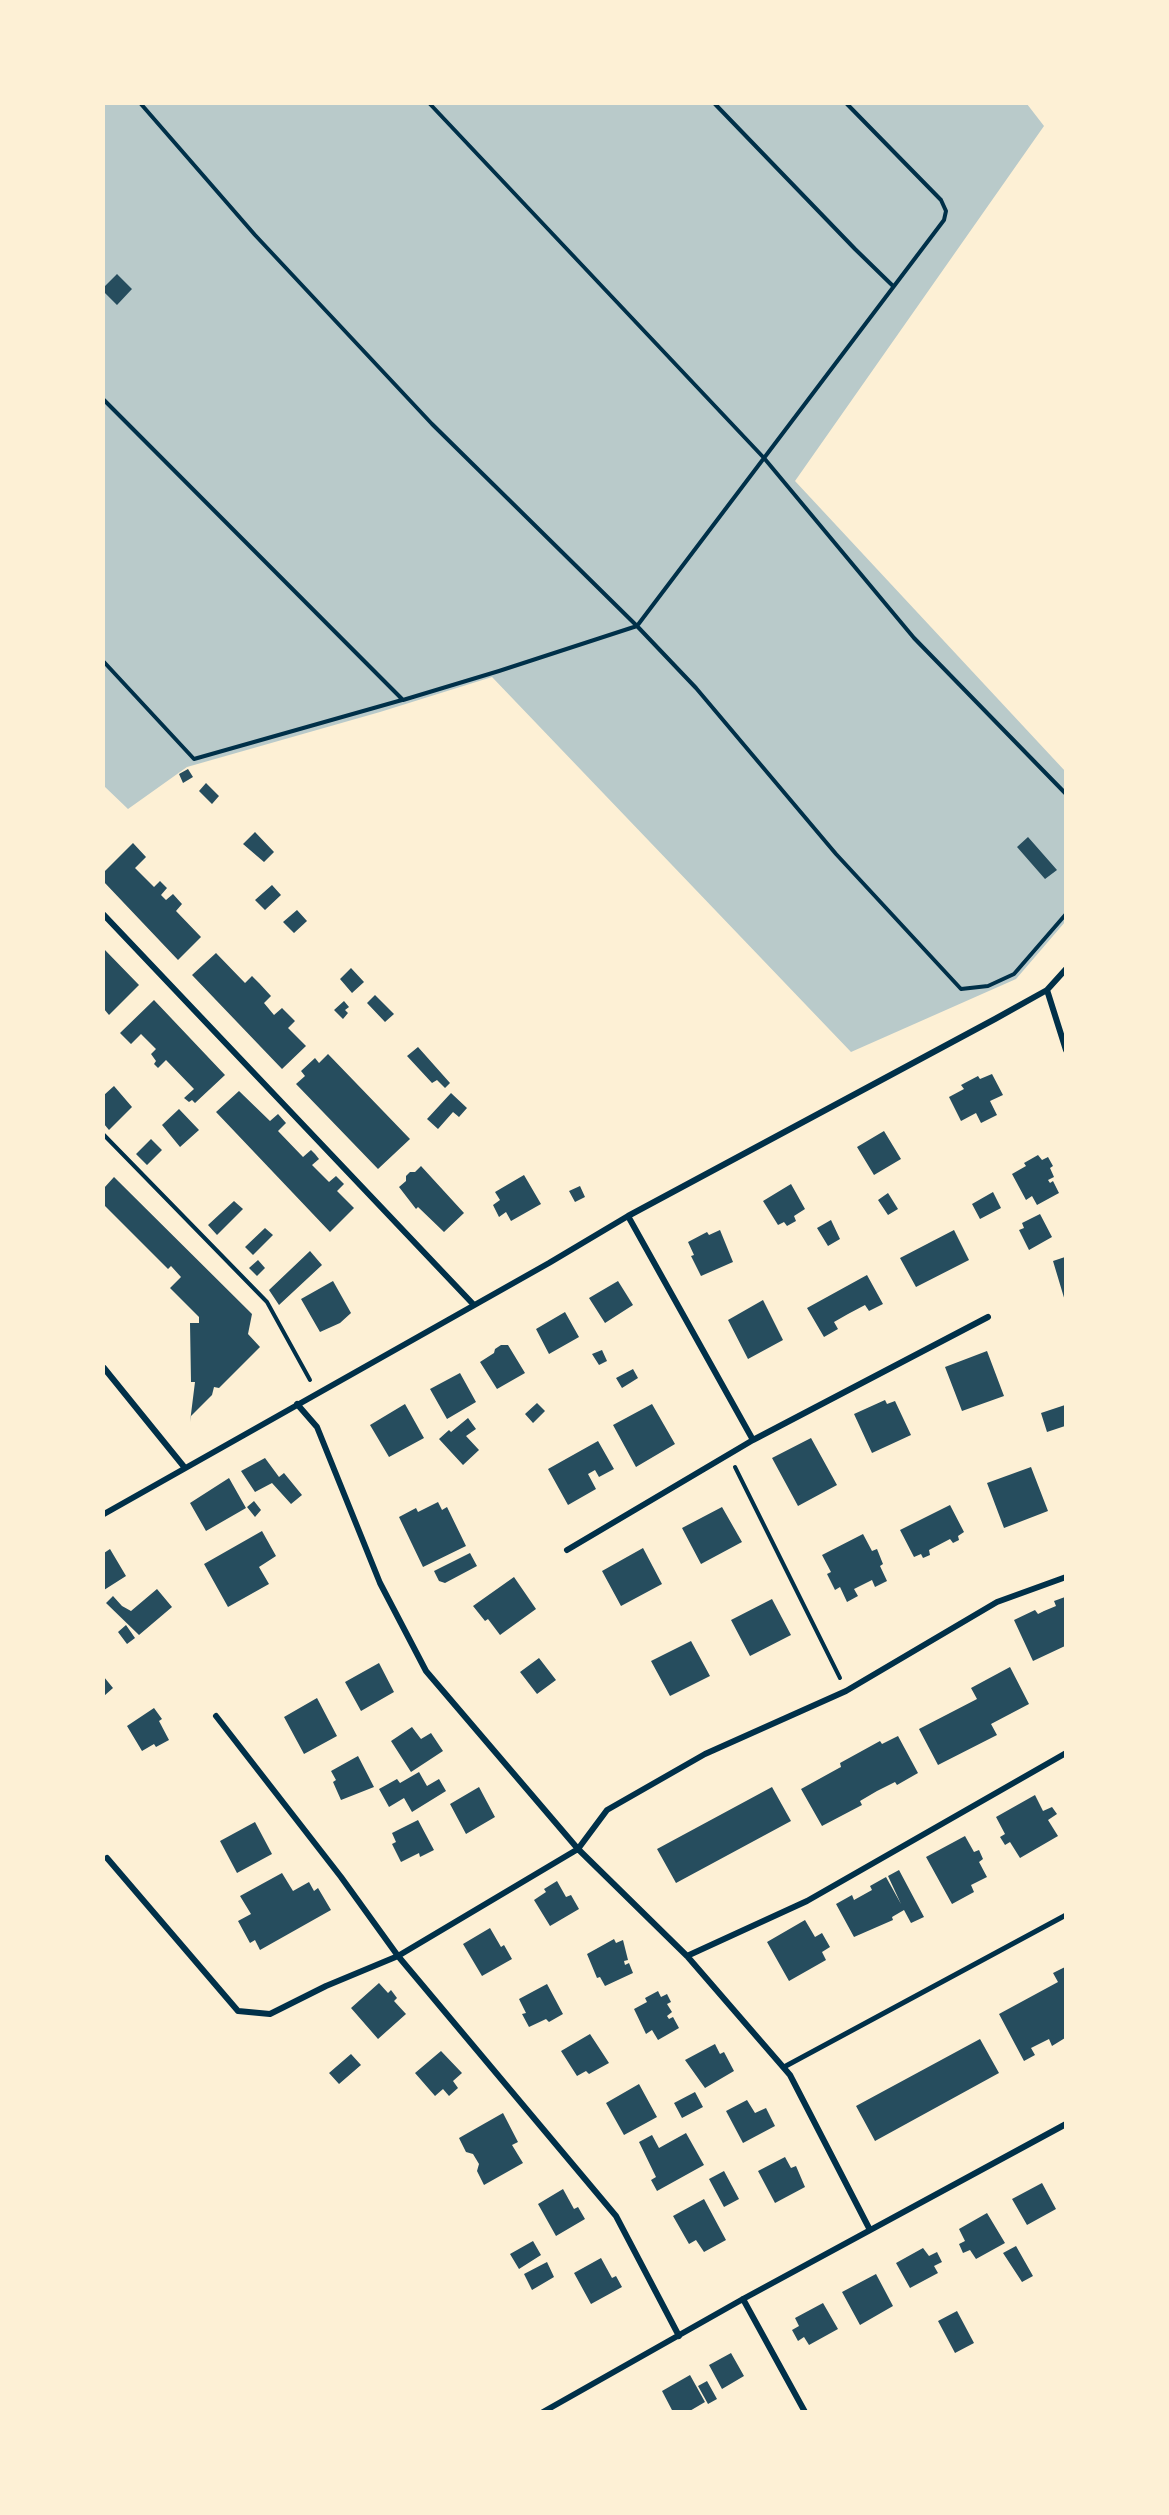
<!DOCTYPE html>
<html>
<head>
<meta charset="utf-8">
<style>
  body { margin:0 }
  #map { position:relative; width:1169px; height:2515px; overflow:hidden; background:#fdf0d5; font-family:Ubuntu,sans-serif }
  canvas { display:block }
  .frame { position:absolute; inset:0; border:105px solid #fdf0d5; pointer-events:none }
</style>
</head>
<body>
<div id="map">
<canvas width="1169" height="2515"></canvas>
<div class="frame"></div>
</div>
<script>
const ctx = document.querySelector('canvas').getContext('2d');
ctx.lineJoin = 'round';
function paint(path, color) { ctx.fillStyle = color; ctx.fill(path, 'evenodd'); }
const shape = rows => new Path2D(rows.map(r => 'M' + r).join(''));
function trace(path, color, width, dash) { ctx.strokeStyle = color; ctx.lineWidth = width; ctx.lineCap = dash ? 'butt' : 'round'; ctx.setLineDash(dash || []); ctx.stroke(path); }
paint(shape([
  [104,104,1027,104,1044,126,795,481,1065,771,1065,922,1016,979,851,1052,492,677,380,712,187,767,128,809,104,786]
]), '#b9caca');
paint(shape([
  [117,274,132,289,117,305,104,292,104,287],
  [188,769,193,777,183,783,179,774],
  [206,783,219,796,212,804,199,791],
  [255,832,274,852,264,862,243,844],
  [1028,837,1057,870,1045,879,1017,847],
  [133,843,146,857,135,868,154,887,160,881,167,888,161,895,166,900,173,894,182,904,176,911,201,937,178,960,104,882,104,872],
  [272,885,281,895,265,910,255,900],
  [297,910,307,921,294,933,283,922],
  [104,949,139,985,109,1015,104,1009],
  [216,953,245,983,252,976,259,983,271,996,264,1003,274,1015,282,1008,295,1021,288,1028,306,1046,282,1069,192,975],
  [351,968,364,982,352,993,340,979],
  [375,995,394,1014,385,1022,367,1003],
  [154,1000,225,1075,195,1103,192,1100,189,1102,184,1098,194,1089,166,1060,158,1068,154,1064,156,1061,151,1054,156,1049,141,1034,131,1044,120,1033],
  [344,1001,349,1007,345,1010,348,1013,343,1019,334,1010],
  [418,1047,450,1083,445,1088,437,1080,432,1083,407,1056],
  [328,1054,410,1139,378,1169,296,1084,305,1076,301,1071,315,1058,319,1063],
  [992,1074,1003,1095,990,1101,997,1115,981,1123,976,1113,961,1121,949,1097,964,1089,961,1085,978,1076,980,1079],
  [114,1086,132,1107,109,1130,104,1124,104,1095],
  [239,1091,270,1121,278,1114,286,1123,278,1131,303,1157,311,1150,315,1154,319,1159,312,1165,329,1182,336,1176,344,1184,337,1191,354,1208,330,1232,216,1112],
  [451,1093,467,1108,459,1117,453,1112,438,1129,427,1119],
  [179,1109,199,1130,180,1147,162,1125],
  [884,1131,901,1159,874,1175,857,1147],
  [151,1139,162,1150,147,1165,136,1154],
  [1038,1155,1042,1160,1048,1157,1053,1166,1050,1168,1054,1177,1048,1180,1050,1183,1053,1181,1059,1193,1037,1205,1032,1196,1026,1200,1012,1174,1026,1166,1024,1163],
  [421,1166,464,1213,444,1232,418,1207,416,1209,399,1187,406,1181,406,1176,410,1172,415,1172],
  [524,1175,541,1204,511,1221,506,1212,499,1217,493,1205,500,1200,495,1192],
  [114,1177,252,1314,248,1334,260,1347,219,1388,214,1387,212,1395,191,1416,190,1422,195,1382,191,1382,190,1323,199,1323,199,1317,170,1288,181,1277,171,1266,168,1269,104,1205,104,1188],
  [791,1184,805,1209,794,1216,796,1221,787,1226,784,1222,778,1225,763,1201],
  [580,1186,585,1197,575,1202,569,1191],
  [993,1192,1001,1208,980,1219,972,1204],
  [888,1193,898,1209,888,1215,878,1200],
  [234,1201,243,1209,217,1235,208,1225],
  [1040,1214,1052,1237,1029,1250,1019,1230,1024,1228,1022,1223],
  [831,1220,840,1239,828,1246,817,1228],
  [265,1228,273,1235,253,1255,245,1247],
  [720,1230,733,1262,701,1276,691,1256,694,1255,688,1242,707,1232,709,1235],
  [954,1230,969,1260,916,1287,900,1258],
  [310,1251,322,1265,279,1305,269,1290],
  [1065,1257,1065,1301,1053,1261],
  [258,1260,265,1268,257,1276,249,1268],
  [867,1275,883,1304,869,1311,865,1305,848,1314,834,1322,838,1329,824,1337,807,1308],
  [333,1281,351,1313,340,1323,320,1332,301,1299],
  [618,1281,633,1305,605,1323,589,1298],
  [763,1300,783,1340,748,1359,728,1320],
  [565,1312,579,1337,549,1354,536,1329],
  [501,1345,508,1345,525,1373,497,1389,480,1362,494,1353,495,1349],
  [602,1350,607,1361,599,1365,592,1354],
  [987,1351,1004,1396,962,1411,945,1367],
  [633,1369,638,1378,622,1388,616,1378],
  [460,1373,476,1402,447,1419,430,1389],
  [885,1400,887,1404,895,1401,911,1435,872,1453,854,1414],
  [537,1403,545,1411,533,1423,525,1414],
  [405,1404,424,1438,389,1457,370,1425],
  [652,1404,675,1444,636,1467,613,1425],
  [1065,1405,1065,1426,1047,1432,1041,1413],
  [468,1418,476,1429,466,1436,479,1450,463,1465,439,1439,449,1430,451,1432],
  [811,1438,837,1485,798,1506,772,1458],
  [598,1441,614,1469,599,1477,595,1470,588,1474,596,1489,568,1505,548,1469],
  [265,1458,279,1477,284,1473,302,1495,291,1504,272,1483,255,1492,241,1471],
  [1031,1467,1048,1511,1004,1528,987,1483],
  [229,1478,246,1508,206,1531,190,1503],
  [254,1501,261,1510,255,1517,247,1507],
  [438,1502,442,1510,447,1507,466,1546,423,1567,399,1517,416,1508,418,1512],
  [950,1505,964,1532,958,1536,959,1540,953,1543,950,1539,929,1550,930,1555,923,1558,921,1554,914,1557,900,1530],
  [722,1507,742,1542,701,1564,682,1528],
  [262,1531,276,1556,259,1567,269,1584,228,1607,204,1564],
  [863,1534,872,1551,877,1549,883,1564,880,1566,887,1581,875,1587,872,1580,854,1589,858,1596,847,1602,840,1587,835,1590,827,1574,831,1572,822,1555],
  [643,1548,662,1584,621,1606,602,1571],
  [110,1549,126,1576,104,1590,104,1553],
  [470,1553,477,1566,445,1583,439,1581,434,1571],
  [514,1577,536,1609,500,1635,488,1619,485,1621,473,1606],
  [157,1589,172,1607,139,1635,106,1603,113,1596,122,1606,131,1611],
  [1065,1597,1065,1646,1033,1661,1014,1620,1035,1610,1038,1614,1044,1611,1056,1606,1054,1601],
  [772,1599,791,1635,750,1656,731,1620],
  [126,1625,135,1638,127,1644,118,1632],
  [691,1641,710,1676,670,1696,651,1661],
  [539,1658,556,1680,537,1694,520,1672],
  [379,1663,394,1692,361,1711,345,1682],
  [1010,1667,1029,1704,991,1724,997,1735,938,1765,919,1729,977,1699,971,1688],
  [104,1677,113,1688,104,1696],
  [317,1698,337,1736,304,1754,284,1717],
  [154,1708,162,1719,159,1721,169,1740,156,1747,154,1744,142,1751,127,1726],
  [412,1727,421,1739,431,1733,443,1751,411,1772,391,1741],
  [898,1736,918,1773,897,1785,895,1782,877,1791,860,1801,862,1805,822,1826,801,1789,839,1768,841,1767,840,1763,880,1741,882,1744],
  [358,1756,374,1787,341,1800,333,1782,336,1780,331,1771],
  [419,1772,427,1786,439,1779,446,1791,412,1812,404,1798,389,1807,379,1789,397,1779,400,1783],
  [479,1787,495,1817,466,1834,450,1804],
  [772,1787,791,1821,676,1883,657,1849],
  [1035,1795,1043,1811,1052,1807,1057,1814,1048,1820,1058,1836,1020,1858,1010,1842,1005,1845,1000,1837,1005,1834,996,1817],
  [418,1820,434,1850,420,1857,419,1853,401,1862,392,1844,396,1842,392,1833],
  [255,1822,272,1854,237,1873,220,1841],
  [965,1836,974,1852,979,1850,983,1859,979,1862,987,1877,971,1885,974,1892,952,1904,926,1857],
  [899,1870,924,1917,911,1923,904,1910,892,1917,893,1920,854,1937,836,1904,852,1895,854,1900,872,1890,870,1886,886,1877,901,1904,888,1876],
  [282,1873,293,1891,309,1882,314,1891,318,1888,331,1910,260,1950,255,1940,250,1943,238,1921,251,1914,240,1896],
  [557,1881,566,1897,571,1895,579,1909,550,1926,534,1900,546,1892,544,1889],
  [805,1920,815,1937,822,1933,830,1947,822,1952,826,1960,789,1981,767,1942],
  [490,1928,501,1947,504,1945,512,1959,482,1976,463,1944],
  [614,1939,616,1943,623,1940,628,1960,624,1961,625,1965,629,1963,633,1973,605,1986,600,1977,597,1978,587,1954],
  [1065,1967,1065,2038,1052,2046,1049,2039,1031,2048,1035,2055,1024,2061,999,2014,1058,1982,1053,1973],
  [379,1983,388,1993,391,1990,397,1998,394,2001,406,2014,378,2039,351,2008],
  [547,1984,563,2014,549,2022,546,2019,529,2027,522,2014,526,2013,519,1999],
  [658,1991,661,1997,667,1994,671,2002,667,2004,672,2012,667,2016,669,2019,673,2017,679,2028,658,2040,652,2030,646,2034,634,2009,647,2002,645,1998],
  [590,2034,609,2063,589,2074,586,2071,577,2076,561,2051],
  [980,2039,999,2073,875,2141,856,2106],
  [715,2044,720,2054,724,2052,734,2071,705,2088,685,2060],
  [441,2051,462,2073,453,2081,458,2088,449,2096,443,2089,435,2096,415,2073],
  [351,2054,361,2065,339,2084,329,2073],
  [639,2084,657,2117,624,2135,606,2103],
  [695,2092,703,2107,682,2118,674,2103],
  [747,2100,755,2113,766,2108,775,2126,743,2143,726,2111],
  [503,2113,518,2142,512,2145,523,2163,484,2185,477,2171,479,2164,473,2154,466,2152,459,2138],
  [686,2133,704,2165,657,2191,651,2180,656,2177,639,2142,652,2135,659,2148],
  [785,2157,791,2168,796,2166,805,2187,775,2203,758,2171],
  [724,2171,739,2199,724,2207,709,2179],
  [1042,2183,1056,2209,1027,2225,1012,2199],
  [563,2189,574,2209,578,2207,585,2219,556,2236,538,2204],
  [704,2199,726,2240,704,2252,696,2240,689,2244,673,2216],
  [987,2213,1005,2243,976,2259,970,2250,963,2253,959,2244,965,2241,959,2229],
  [533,2241,541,2255,519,2269,510,2254],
  [1016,2246,1033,2276,1022,2282,1003,2253],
  [923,2248,929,2256,937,2252,942,2262,934,2266,938,2273,910,2288,896,2263],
  [601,2258,612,2278,616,2276,622,2287,591,2304,574,2273],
  [547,2262,554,2277,532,2290,524,2274],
  [876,2274,893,2306,860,2325,842,2292],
  [823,2303,838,2329,809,2345,804,2337,798,2341,792,2330,799,2326,795,2318],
  [957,2311,974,2343,955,2353,938,2321],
  [731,2353,744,2376,722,2389,709,2365],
  [690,2375,705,2402,688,2412,673,2412,662,2391],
  [707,2381,717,2399,708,2404,698,2386]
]), '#264d5e');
trace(shape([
  [430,104,764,458,914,638,1066,794],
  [715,104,855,249,893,286],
  [847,104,941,200,946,211,944,220,637,626,696,688,836,854,961,989,988,986,1014,974,1066,914],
  [104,400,403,700,499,671,637,626,432,424,255,235,141,104],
  [104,662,194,759,402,700],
  [104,1135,267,1302,310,1380],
  [735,1467,840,1678]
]), '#003049', 4);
trace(shape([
  [784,2067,1066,1915]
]), '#003049', 5);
trace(shape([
  [104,915,473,1304],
  [1047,990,1066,1050],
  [628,1216,753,1440],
  [104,1368,185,1468],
  [297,1404,317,1427,380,1583,426,1671,578,1849,687,1956,790,2075,870,2230],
  [104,1514,549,1263,628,1216,995,1019,1047,990,1066,969],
  [567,1550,753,1440,988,1317],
  [216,1716,341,1877,398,1956,616,2216,679,2336],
  [107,1858,238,2011,270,2014,326,1986,398,1956,578,1849,607,1810,705,1754,846,1691,997,1602,1066,1577],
  [687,1956,807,1901,1066,1753],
  [743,2299,805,2412],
  [543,2412,743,2299,1066,2124]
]), '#003049', 6);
</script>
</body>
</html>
